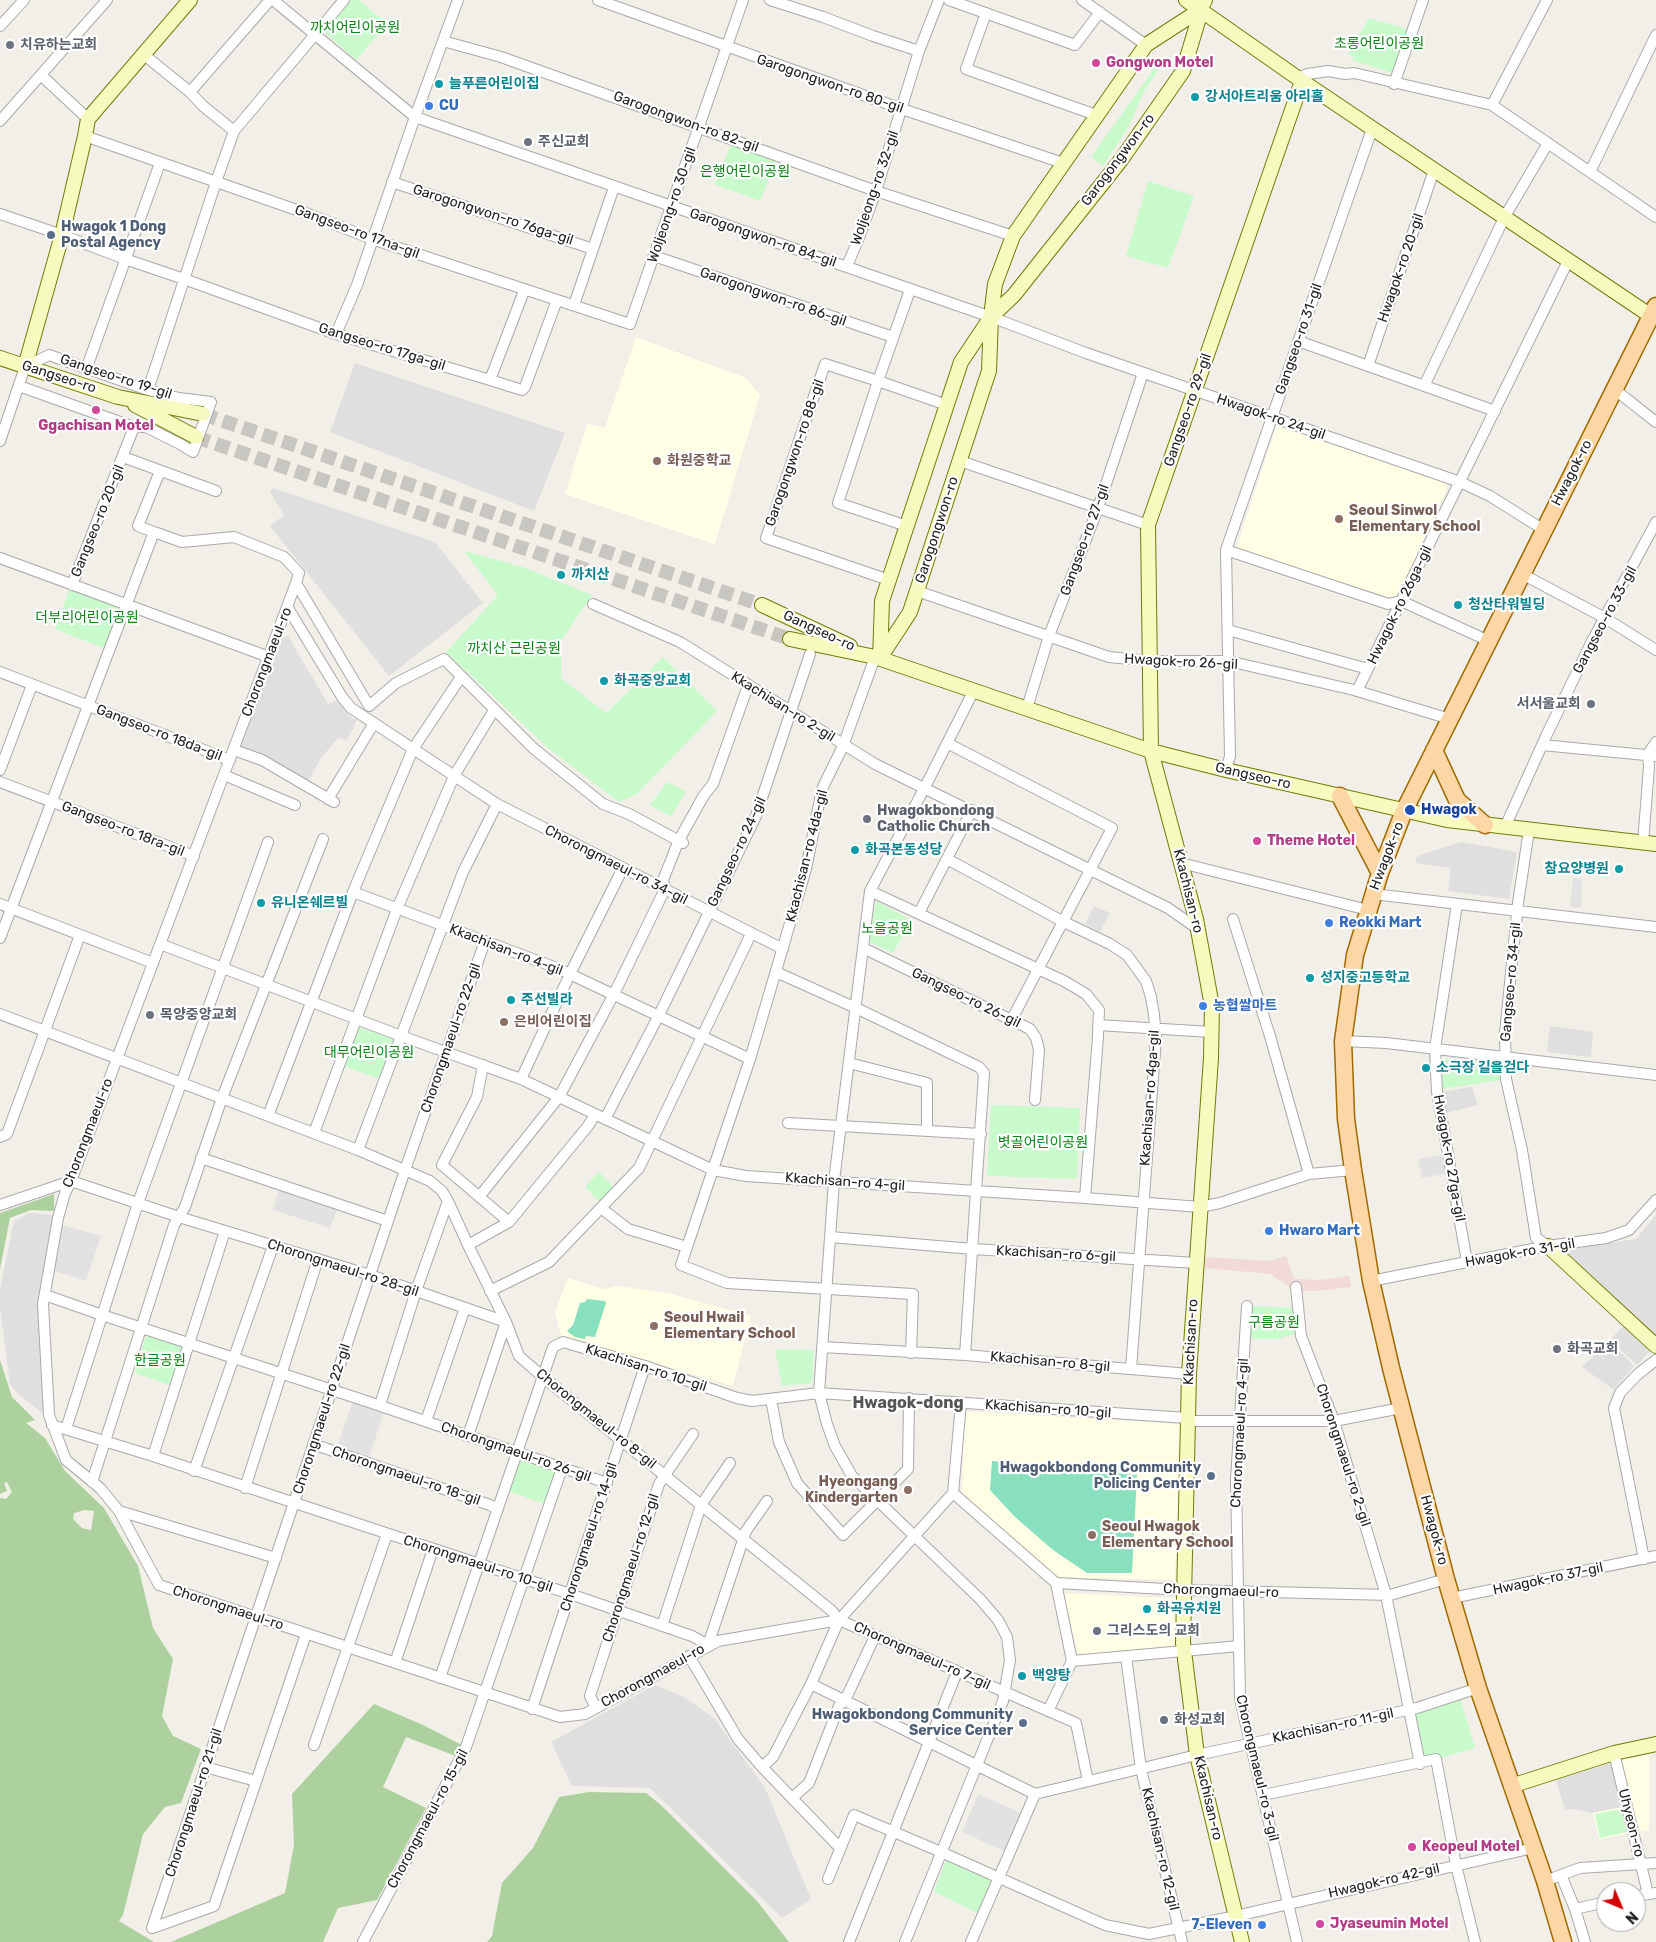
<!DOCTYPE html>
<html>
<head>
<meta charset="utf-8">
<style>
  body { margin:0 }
  #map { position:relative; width:1656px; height:1942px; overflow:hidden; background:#f2efe9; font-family:Rubik,sans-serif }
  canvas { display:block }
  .north { position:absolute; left:1596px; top:1882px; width:50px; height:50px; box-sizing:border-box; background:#fff; border:1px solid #a7a7a7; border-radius:50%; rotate:135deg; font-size:14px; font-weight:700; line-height:20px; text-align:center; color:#222 }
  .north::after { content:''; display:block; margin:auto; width:18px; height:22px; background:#d40000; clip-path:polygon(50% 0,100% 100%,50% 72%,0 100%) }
</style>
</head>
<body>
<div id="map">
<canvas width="1656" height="1942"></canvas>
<div class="north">N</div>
</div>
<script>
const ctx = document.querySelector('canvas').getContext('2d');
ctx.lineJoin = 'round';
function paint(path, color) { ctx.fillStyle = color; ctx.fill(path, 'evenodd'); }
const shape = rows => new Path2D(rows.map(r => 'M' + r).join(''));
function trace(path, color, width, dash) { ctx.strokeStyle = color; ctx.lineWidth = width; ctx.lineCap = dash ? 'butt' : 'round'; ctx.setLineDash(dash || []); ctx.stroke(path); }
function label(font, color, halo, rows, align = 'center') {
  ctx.font = font + ' Rubik,"Noto Sans KR",sans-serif'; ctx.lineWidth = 4.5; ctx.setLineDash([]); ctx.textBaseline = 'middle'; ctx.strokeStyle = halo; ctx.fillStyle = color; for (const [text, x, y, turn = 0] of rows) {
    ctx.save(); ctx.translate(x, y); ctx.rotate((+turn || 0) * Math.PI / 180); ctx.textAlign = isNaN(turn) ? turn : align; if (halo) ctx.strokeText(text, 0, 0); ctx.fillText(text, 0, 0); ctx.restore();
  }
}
paint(shape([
  [355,363,565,433,534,511,330,432],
  [273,488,435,542,483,603,389,676,270,526,284,515,270,492],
  [288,636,328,704,337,700,349,716,357,720,347,740,338,738,321,758,306,786,234,750,275,640],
  [1461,842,1517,852,1509,899,1448,891,1451,868,1415,863,1417,856],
  [1094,906,1110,913,1100,932,1085,924],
  [1550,1026,1593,1032,1591,1057,1547,1052],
  [1472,1087,1478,1105,1447,1113,1442,1092],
  [29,1213,55,1215,39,1305,45,1410,41,1412,19,1395,10,1384,0,1308,0,1290,14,1221],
  [1656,1215,1656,1338,1563,1256,1564,1250,1636,1239],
  [1626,1323,1653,1348,1637,1365,1610,1340],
  [1609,1341,1634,1366,1614,1390,1582,1367],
  [655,1685,684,1697,714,1718,765,1788,811,1899,782,1918,650,1788,572,1786,551,1742],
  [1611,1763,1623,1807,1593,1813,1572,1809,1565,1810,1556,1780]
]), '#e0dfdf');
paint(shape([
  [1286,1256,1294,1279,1319,1280,1349,1276,1351,1287,1317,1291,1291,1291,1287,1285,1270,1274,1205,1268,1205,1257,1269,1261]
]), '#f2dad9');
paint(shape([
  [636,337,746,378,760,395,715,544,565,494,587,424,605,428],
  [1277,424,1447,482,1447,489,1396,599,1236,549],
  [568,1278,603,1289,617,1286,668,1293,751,1316,733,1386,561,1336,555,1312],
  [965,1411,1180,1424,1175,1580,1056,1577,962,1493],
  [1063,1593,1175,1598,1175,1646,1078,1655],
  [1649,1755,1649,1830,1599,1839,1593,1813,1623,1807,1621,1763,1625,1759]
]), '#ffffe5');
paint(shape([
  [54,1194,54,1211,31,1210,10,1218,0,1269,0,1213],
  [0,1360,12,1397,35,1420,26,1423,45,1438,65,1471,104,1508,138,1566,153,1628,173,1659,162,1716,173,1736,201,1749,181,1803,165,1807,143,1834,123,1915,119,1921,154,1942,0,1942,0,1498,6,1499,12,1492,7,1482,4,1483,7,1491,0,1494],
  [85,1510,94,1511,91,1530,82,1528,73,1519,74,1513],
  [374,1704,423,1725,462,1745,456,1756,406,1737,383,1787,426,1808,377,1900,338,1908,323,1942,171,1942,285,1893,294,1845,292,1794],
  [589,1792,646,1793,661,1805,757,1901,789,1942,487,1942,492,1936,502,1883,533,1848,559,1797]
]), '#add19e');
paint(shape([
  [350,0,359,0,387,24,356,60,323,31],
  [1369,18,1407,29,1393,73,1352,60,1354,57,1348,54],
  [1162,58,1165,60,1143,93,1129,126,1103,166,1091,157],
  [731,145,776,160,760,201,714,184],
  [1148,181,1194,196,1168,268,1126,256],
  [464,551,523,567,592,595,561,641,561,678,606,713,663,657,717,711,637,794,619,802,548,748,446,652,498,595],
  [70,588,120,607,104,648,55,629],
  [667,782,686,791,671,817,650,805],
  [876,901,911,920,893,953,869,942],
  [358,1027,396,1040,381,1079,343,1066],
  [1440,1058,1501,1063,1501,1080,1441,1089],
  [991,1105,1080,1108,1077,1179,987,1176],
  [599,1172,616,1190,602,1204,585,1187],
  [1250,1306,1296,1308,1299,1332,1278,1339,1248,1339],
  [146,1336,185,1348,172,1386,135,1373],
  [775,1349,814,1350,812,1383,782,1386],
  [520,1460,556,1472,545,1504,508,1491],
  [1460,1698,1475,1748,1441,1758,1435,1756,1423,1760,1414,1713],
  [1622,1809,1627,1832,1600,1838,1595,1814],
  [946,1860,991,1880,978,1913,934,1892]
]), '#c8facc');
paint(shape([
  [587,1299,605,1301,606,1303,595,1337,586,1336,585,1339,575,1337,567,1331,573,1325,580,1303,585,1302],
  [992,1461,1137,1475,1132,1573,1087,1573,1053,1550,1015,1517,990,1490]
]), '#88e0be');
paint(shape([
  [1573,878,1582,879,1581,908,1570,907],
  [1442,1155,1445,1174,1422,1178,1418,1159],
  [279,1189,338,1208,330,1228,273,1210],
  [62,1225,101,1236,86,1281,54,1271],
  [353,1401,384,1412,368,1460,336,1450],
  [978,1794,1021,1813,1004,1851,962,1832]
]), '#e2e2e2');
trace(shape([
  [203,414,762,605],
  [196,437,790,639]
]), '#c8c6c1', 14, [14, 7]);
const street = shape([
  [273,0,415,117,991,317,1086,353,1460,482,1490,496,1544,530],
  [598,0,902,109,1063,163],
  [770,0,823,17,873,36,919,51],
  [949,0,1075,45,1100,12],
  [1082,0,1146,45],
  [986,13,966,69,1096,115],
  [0,26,24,0],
  [443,41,501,57,876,191,1013,236],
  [143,54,190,92,203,106,234,131],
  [41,75,88,119],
  [1297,78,1308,74,1328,71,1345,74,1354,73,1492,105,1656,217],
  [1394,84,1423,0],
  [190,92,270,0],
  [1492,105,1547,0],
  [0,121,107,0],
  [85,136,311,215,372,239,630,324,743,0],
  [1590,172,1656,35],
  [392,182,593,249],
  [0,214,62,235,125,259,184,279,336,334,490,380,524,291],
  [654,256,893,337],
  [847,266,858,240,876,191,919,51,939,0],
  [574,305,614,187],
  [336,334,357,285,415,117,458,0],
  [1298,341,1495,411],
  [1368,366,1434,170],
  [87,367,160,163],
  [490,380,522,390,525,387,557,300],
  [19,386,134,427,72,585],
  [1424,386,1504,218,1548,143],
  [1614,389,1656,422],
  [148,390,216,182,234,131,344,0],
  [0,441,25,367,49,355,148,390,179,398,211,402,193,452,180,444,146,427,134,427],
  [123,457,216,491],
  [960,461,1148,525],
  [907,526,838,503,878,381,947,405],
  [154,532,138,526,160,471],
  [1226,550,1388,604,1401,601,1489,641],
  [0,558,269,657],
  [1522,574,1605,618,1656,650],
  [889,580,766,538,825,364,878,381,910,290],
  [296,583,369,706,396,683,444,659,533,748,603,804,629,814,683,843],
  [917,591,1109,657,1150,661,1228,661,1354,690,1450,719],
  [593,604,680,642,875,764,1168,908,1198,929],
  [288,608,342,697,351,708,497,804,783,949],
  [1228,630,1368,669],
  [875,657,843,746,822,789,806,869,750,1059,681,1265,727,1283,913,1294,911,1353],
  [0,672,230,760],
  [1357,691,1568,261],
  [1027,708,1049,636,1098,508,1143,373],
  [947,743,1112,828,1012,1019],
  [1542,745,1656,756],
  [234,750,262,760,334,802],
  [0,770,32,685],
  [1226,770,1230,756,1226,550,1372,129],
  [224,775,295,805],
  [0,782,194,856],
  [328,799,374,723],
  [1505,827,1547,734,1592,641,1656,522],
  [1529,830,1518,903,1505,1033,1506,1079,1522,1150,1536,1238,1548,1246],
  [1643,843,1649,767,1648,754,1656,742],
  [947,859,1062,921,1110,944,1127,955,1146,981,1151,997,1154,1015,1156,1038,1131,1369],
  [1181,863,1368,910],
  [870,891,1064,981,1086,994,1099,1010,1098,1037,1085,1198],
  [353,892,557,968,750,1059],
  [1373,894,1656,927],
  [0,904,153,963],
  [1457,904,1435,1049,1437,1092,1467,1262],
  [919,913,972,810],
  [1233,919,1270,1036,1309,1174],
  [0,938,154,532,182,542,234,537,284,557,299,573,296,583,71,1181,65,1193,58,1218,43,1304,49,1415,66,1460,100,1488,119,1511,159,1585,560,1717,585,1714,718,1641,839,1620,953,1493,1056,1583,1184,1590,1390,1595,1446,1579],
  [160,944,401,1036,521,1079,713,1170,746,1176,1085,1198,1200,1207,1220,1203,1309,1174,1353,1170],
  [863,948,1030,1029,1036,1038,1039,1050,1035,1100],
  [776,972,856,1008,979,1067,984,1073,965,1355],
  [0,1014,358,1150,430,1181,442,1191,448,1201,468,1245,506,1322,519,1356,543,1377,832,1611,839,1620],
  [1098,1025,1211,1032],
  [1343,1041,1386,1043,1656,1075],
  [849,1063,927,1083,927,1131],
  [483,1065,477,1097,442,1165,509,1222],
  [521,1079,570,974,623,868],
  [268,1116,353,892,413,749,461,677],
  [605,1119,659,1015,756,816,810,654],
  [788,1123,981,1134],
  [314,1133,397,909,454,776,494,710],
  [0,1137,7,1134,80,935],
  [358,1150,463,872,497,804],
  [201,1158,388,1221],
  [71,1181,179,1217,370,1275,506,1322,468,1436],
  [479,1197,559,1097,614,994,665,889,663,880,679,840,704,795,713,784,748,686],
  [0,1205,71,1181],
  [601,1208,628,1229,687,1247],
  [830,1237,973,1249,1196,1263],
  [468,1245,509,1222,588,1126,595,1115],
  [1371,1281,1548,1246,1606,1238,1629,1230,1656,1200],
  [1296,1287,1301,1336,1334,1421,1386,1595,1420,1764],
  [490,1291,549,1262,639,1168,751,934],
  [45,1295,105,1316,366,1401,607,1483],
  [1247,1306,1236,1479,1240,1699,1297,1942],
  [822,1347,965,1355,1189,1374],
  [771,1399,779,1442,797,1483,843,1535,908,1469,909,1398],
  [380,1405,416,1291,448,1201],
  [426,1421,465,1308],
  [1187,1421,1334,1421,1401,1408],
  [52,1425,153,1456,570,1594,692,1636,708,1645,746,1531,767,1501],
  [66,1429,138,1203,268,842],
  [313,1444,490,1505,498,1509],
  [153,1456,225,1231],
  [194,1471,273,1246],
  [92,1482,174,1225,185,1207,222,1098,323,839],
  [245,1488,318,1259],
  [953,1493,961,1403],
  [119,1511,276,1558],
  [1644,1559,1614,1408,1620,1393,1637,1375,1656,1360],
  [1452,1598,1656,1556],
  [839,1620,1076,1723,1088,1781],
  [662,1626,701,1505,730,1463],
  [306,1634,214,1906,152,1928,405,1170,485,941],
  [689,1656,738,1739,762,1767,840,1848],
  [1126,1656,1141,1769,1182,1942],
  [1072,1661,1239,1646],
  [395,1663,433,1549],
  [440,1678,553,1347,563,1342,645,1366,737,1398,752,1401,819,1393,1187,1418],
  [811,1684,1035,1794,1197,1755,1417,1708,1478,1688],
  [596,1708,590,1696,659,1484,693,1434],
  [532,1709,645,1366],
  [1048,1711,1072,1661,1056,1583],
  [314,1745,387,1534],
  [1614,1753,1648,1894],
  [205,1767,256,1781],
  [762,1767,773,1757,811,1684,839,1620],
  [1263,1795,1436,1759,1456,1865,1475,1942],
  [792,1798,809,1783,839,1706,848,1694,875,1636],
  [1561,1875,1575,1909,1585,1942],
  [828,1879,854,1815,941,1852,1105,1925,1149,1934,1236,1916,1533,1848],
  [1545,1881,1580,1868,1656,1863],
  [1636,1896,1656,1893],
  [1575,1909,1606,1902],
  [363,1942,466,1747,562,1468],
  [849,1942,957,1672],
  [905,1942,1003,1701,1010,1660,1007,1637,998,1620,980,1599,852,1476,835,1446,827,1424,819,1393,834,1181,870,891,925,787,974,690],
  [971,1942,1035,1794]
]);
const secondary = shape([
  [1186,0,1302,81,1651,316],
  [0,358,118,397,203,414],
  [25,367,62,235,85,136,88,119,190,0],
  [135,405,196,437],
  [762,605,850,646],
  [790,639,875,657,1151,751,1226,770,1447,820,1656,844],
  [880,658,910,612,984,386,989,371,991,317,1014,295,1121,160,1183,71,1202,8],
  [880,659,882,601,961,362,991,317,995,284,1013,236,1146,45,1200,10,1205,0],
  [1548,1246,1656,1346],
  [1511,1786,1614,1753,1656,1744],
  [1242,1942,1197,1755,1183,1643,1189,1374,1211,1058,1212,1006,1196,919,1151,751,1148,525,1302,81]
]);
const primary = shape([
  [1434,750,1457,800,1485,825],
  [1340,796,1380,873],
  [1563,1942,1545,1881,1478,1688,1446,1579,1391,1368,1371,1281,1353,1170,1346,1119,1343,1041,1355,955,1380,873,1404,811,1656,306]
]);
trace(street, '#a9a9a9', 12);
trace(secondary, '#707d05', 16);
trace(primary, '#a06b00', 19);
trace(street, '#fff', 10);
trace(secondary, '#f7fabf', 14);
trace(primary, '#fcd6a4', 16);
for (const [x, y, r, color] of [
  [10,45,5,"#6b7280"],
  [1096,63,5,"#d1479c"],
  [439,84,5,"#0f9aa8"],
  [1195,97,5,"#0f9aa8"],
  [429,106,5,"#3f7fe0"],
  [528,142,5,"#6b7280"],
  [51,235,5,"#5c6f8a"],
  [96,410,5,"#d1479c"],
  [657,461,5,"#8d6e63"],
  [1339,519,5,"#8d6e63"],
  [561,575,5,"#0f9aa8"],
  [1458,605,5,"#0f9aa8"],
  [604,681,5,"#0f9aa8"],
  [1591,704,5,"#6b7280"],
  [1410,810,6,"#1a4fb4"],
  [867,819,5,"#6b7280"],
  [1257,841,5,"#d1479c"],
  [855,850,5,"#0f9aa8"],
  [1619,869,5,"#0f9aa8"],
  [261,903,5,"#0f9aa8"],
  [1329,923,5,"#3f7fe0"],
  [1310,978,5,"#0f9aa8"],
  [511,1000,5,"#0f9aa8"],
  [1203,1006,5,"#3f7fe0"],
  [150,1015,5,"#6b7280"],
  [504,1022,5,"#8d6e63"],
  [1426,1068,5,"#0f9aa8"],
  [1269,1231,5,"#3f7fe0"],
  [654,1326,5,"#8d6e63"],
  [1557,1349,5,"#6b7280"],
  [1211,1476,5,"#5c6f8a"],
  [908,1490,5,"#8d6e63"],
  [1092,1535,5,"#8d6e63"],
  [1147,1609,5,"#0f9aa8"],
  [1097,1631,5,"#6b7280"],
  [1022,1676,5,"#0f9aa8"],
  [1164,1720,5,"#6b7280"],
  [1023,1723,5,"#5c6f8a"],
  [1412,1847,5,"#d1479c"],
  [1320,1924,5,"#d1479c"],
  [1262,1925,5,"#3f7fe0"]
]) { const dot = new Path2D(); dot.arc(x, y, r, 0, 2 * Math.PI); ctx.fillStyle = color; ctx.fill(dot); trace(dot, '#fff', 2); }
label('14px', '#0c8416', '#fff', [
  ["까치어린이공원",355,28],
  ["초롱어린이공원",1379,44],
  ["은행어린이공원",745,172],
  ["더부리어린이공원",87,618],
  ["까치산 근린공원",514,649],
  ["노을공원",887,929],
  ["대무어린이공원",369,1053],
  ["볏골어린이공원",1043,1143],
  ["구름공원",1274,1323],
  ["한글공원",160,1361]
]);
label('bold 14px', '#5b616d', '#fff', [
  ["치유하는교회",20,45],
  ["주신교회",538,142],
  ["서서울교회",1581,704,"right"],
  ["Hwagokbondong",877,811],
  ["Catholic Church",877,827],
  ["목양중앙교회",160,1015],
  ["화곡교회",1567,1349],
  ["그리스도의 교회",1107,1631],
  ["화성교회",1174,1720]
], 'left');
label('bold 14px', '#b23c85', '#fff', [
  ["Gongwon Motel",1106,63],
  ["Ggachisan Motel",96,426,"center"],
  ["Theme Hotel",1267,841],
  ["Keopeul Motel",1422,1847],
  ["Jyaseumin Motel",1330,1924]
], 'left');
label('bold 14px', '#0d838f', '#fff', [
  ["늘푸른어린이집",449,84],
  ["강서아트리움 아리홀",1205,97],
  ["까치산",571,575],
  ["청산타워빌딩",1468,605],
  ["화곡중앙교회",614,681],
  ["화곡본동성당",865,850],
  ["참요양병원",1609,869,"right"],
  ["유니온쉐르빌",271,903],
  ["성지중고등학교",1320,978],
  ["주선빌라",521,1000],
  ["소극장 길을걷다",1436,1068],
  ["화곡유치원",1157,1609],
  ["백양탕",1032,1676]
], 'left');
label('14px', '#222', '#fff', [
  ["Garogongwon-ro 80-gil",830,84,19],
  ["Garogongwon-ro 82-gil",686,122,20],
  ["Garogongwon-ro",1118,160,-53],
  ["Woljeong-ro 32-gil",875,188,-71],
  ["Woljeong-ro 30-gil",672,205,-71],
  ["Garogongwon-ro 76ga-gil",493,215,18],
  ["Gangseo-ro 17na-gil",357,232,20],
  ["Garogongwon-ro 84-gil",763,238,19],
  ["Hwagok-ro 20-gil",1401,268,-71],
  ["Garogongwon-ro 86-gil",773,297,19],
  ["Gangseo-ro 31-gil",1299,339,-71],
  ["Gangseo-ro 17ga-gil",382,347,17],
  ["Gangseo-ro",59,377,18],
  ["Gangseo-ro 19-gil",116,377,18],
  ["Gangseo-ro 29-gil",1188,410,-71],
  ["Hwagok-ro 24-gil",1271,417,19],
  ["Garogongwon-ro 88-gil",795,453,-71],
  ["Hwagok-ro",1572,473,-63],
  ["Gangseo-ro 20-gil",98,521,-68],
  ["Garogongwon-ro",937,530,-72],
  ["Gangseo-ro 27-gil",1085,540,-70],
  ["Hwagok-ro 26ga-gil",1400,605,-64],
  ["Gangseo-ro 33-gil",1605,620,-62],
  ["Gangseo-ro",819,631,25],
  ["Chorongmaeul-ro",267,662,-69],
  ["Hwagok-ro 26-gil",1181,662,3],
  ["Kkachisan-ro 2-gil",783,707,32],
  ["Gangseo-ro 18da-gil",159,733,21],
  ["Gangseo-ro",1253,776,13],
  ["Gangseo-ro 18ra-gil",123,829,21],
  ["Gangseo-ro 24-gil",737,852,-65],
  ["Kkachisan-ro 4da-gil",807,856,-76],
  ["Hwagok-ro",1387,856,-69],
  ["Chorongmaeul-ro 34-gil",616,865,27],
  ["Kkachisan-ro",1188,891,76],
  ["Kkachisan-ro 4-gil",506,950,21],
  ["Gangseo-ro 34-gil",1511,982,-85],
  ["Gangseo-ro 26-gil",966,998,26],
  ["Chorongmaeul-ro 22-gil",451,1038,-71],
  ["Kkachisan-ro 4ga-gil",1150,1098,-86],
  ["Chorongmaeul-ro",88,1133,-69],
  ["Hwagok-ro 27ga-gil",1449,1158,80],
  ["Kkachisan-ro 4-gil",845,1182,4],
  ["Hwagok-ro 31-gil",1520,1253,-10],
  ["Kkachisan-ro 6-gil",1056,1254,3],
  ["Chorongmaeul-ro 28-gil",343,1268,18],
  ["Kkachisan-ro",1191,1342,-87],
  ["Kkachisan-ro 8-gil",1050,1362,5],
  ["Kkachisan-ro 10-gil",646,1368,18],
  ["Kkachisan-ro 10-gil",1048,1409,4],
  ["Chorongmaeul-ro 22-gil",322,1419,-72],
  ["Chorongmaeul-ro 8-gil",596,1419,39],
  ["Chorongmaeul-ro 4-gil",1240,1433,-87],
  ["Chorongmaeul-ro 26-gil",516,1452,19],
  ["Chorongmaeul-ro 2-gil",1343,1455,72],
  ["Chorongmaeul-ro 18-gil",406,1476,19],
  ["Hwagok-ro",1434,1530,75],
  ["Chorongmaeul-ro 14-gil",589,1537,-72],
  ["Chorongmaeul-ro 10-gil",478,1564,18],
  ["Chorongmaeul-ro 12-gil",631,1568,-72],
  ["Hwagok-ro 37-gil",1548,1579,-12],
  ["Chorongmaeul-ro",1221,1591,2],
  ["Chorongmaeul-ro",228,1608,18],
  ["Chorongmaeul-ro 7-gil",922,1656,24],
  ["Chorongmaeul-ro",653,1676,-29],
  ["Kkachisan-ro 11-gil",1333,1726,-12],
  ["Chorongmaeul-ro 3-gil",1257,1768,77],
  ["Kkachisan-ro",1208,1798,77],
  ["Chorongmaeul-ro 21-gil",194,1803,-72],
  ["Chorongmaeul-ro 15-gil",428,1819,-62],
  ["Uhyeon-ro",1631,1823,76],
  ["Kkachisan-ro 12-gil",1160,1849,77],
  ["Hwagok-ro 42-gil",1384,1881,-13]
]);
label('bold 14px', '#366cbe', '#fff', [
  ["CU",439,106],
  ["Reokki Mart",1339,923],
  ["농협쌀마트",1213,1006],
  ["Hwaro Mart",1279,1231],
  ["7-Eleven",1252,1925,"right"]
], 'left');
label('bold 14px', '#4e5e75', '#fff', [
  ["Hwagok 1 Dong",61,227,"left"],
  ["Postal Agency",61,243,"left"],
  ["Hwagokbondong Community",1201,1468],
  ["Policing Center",1201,1484],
  ["Hwagokbondong Community",1013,1715],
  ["Service Center",1013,1731]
], 'right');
label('bold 14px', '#785e54', '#fff', [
  ["화원중학교",667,461],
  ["Seoul Sinwol",1349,511],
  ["Elementary School",1349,527],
  ["은비어린이집",514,1022],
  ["Seoul Hwail",664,1318],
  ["Elementary School",664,1334],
  ["Hyeongang",898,1482,"right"],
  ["Kindergarten",898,1498,"right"],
  ["Seoul Hwagok",1102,1527],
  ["Elementary School",1102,1543]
], 'left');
label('bold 14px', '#164399', '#fff', [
  ["Hwagok",1421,810]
], 'left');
label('bold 16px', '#555', '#fff', [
  ["Hwagok-dong",908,1403]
]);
</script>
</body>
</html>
